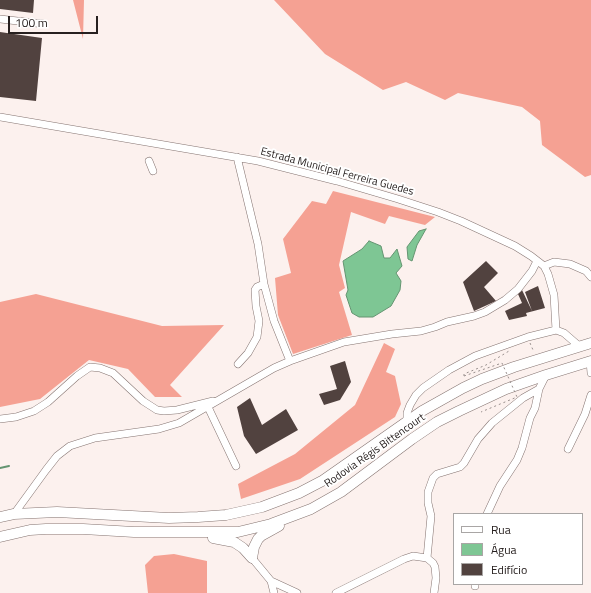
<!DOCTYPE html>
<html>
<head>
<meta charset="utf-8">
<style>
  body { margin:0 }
  #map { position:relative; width:591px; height:593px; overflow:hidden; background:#fcf1ee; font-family:"Titillium Web",sans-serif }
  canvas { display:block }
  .legend { position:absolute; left:453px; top:513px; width:130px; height:72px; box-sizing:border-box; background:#fff; border:1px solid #a9a6a5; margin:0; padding:5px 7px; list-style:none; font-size:12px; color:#27201f }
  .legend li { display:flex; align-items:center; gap:8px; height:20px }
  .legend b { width:20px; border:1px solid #a9a6a5 }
  .scale { position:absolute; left:8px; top:16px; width:90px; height:18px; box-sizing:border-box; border:2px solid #27201f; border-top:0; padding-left:5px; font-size:12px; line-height:14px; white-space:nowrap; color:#27201f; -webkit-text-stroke:3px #fff; paint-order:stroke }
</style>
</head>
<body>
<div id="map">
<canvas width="591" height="593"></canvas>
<ul class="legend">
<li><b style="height:5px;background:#fff"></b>Rua</li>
<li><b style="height:11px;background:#7ec694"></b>Água</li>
<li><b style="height:11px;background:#51423f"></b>Edifício</li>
</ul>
<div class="scale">100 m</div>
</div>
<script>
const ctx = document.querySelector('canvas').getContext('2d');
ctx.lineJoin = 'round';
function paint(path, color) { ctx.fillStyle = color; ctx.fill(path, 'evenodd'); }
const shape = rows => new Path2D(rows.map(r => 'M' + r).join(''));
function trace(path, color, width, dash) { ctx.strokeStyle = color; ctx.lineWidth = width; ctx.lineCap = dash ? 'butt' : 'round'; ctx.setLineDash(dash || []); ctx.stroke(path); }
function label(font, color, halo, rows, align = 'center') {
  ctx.font = font + ' "Titillium Web",sans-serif'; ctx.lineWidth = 4; ctx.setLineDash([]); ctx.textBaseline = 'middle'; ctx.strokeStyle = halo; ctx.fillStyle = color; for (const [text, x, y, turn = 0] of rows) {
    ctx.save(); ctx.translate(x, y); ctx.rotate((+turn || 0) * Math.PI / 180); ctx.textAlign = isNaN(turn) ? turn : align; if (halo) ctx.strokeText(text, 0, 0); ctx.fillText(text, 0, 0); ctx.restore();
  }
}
paint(shape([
  [73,0,84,0,83,39],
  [274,0,591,0,591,175,585,177,542,145,540,121,522,107,458,93,445,100,406,82,383,90,325,54],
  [333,191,435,217,425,225,389,216,385,224,351,212,339,265,345,288,339,292,352,335,293,354,278,315,275,278,291,273,283,239,312,201,326,204],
  [36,294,162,326,224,325,170,385,182,397,155,397,128,369,89,360,40,399,0,407,0,302],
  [384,343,395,349,386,372,395,376,401,404,395,417,300,479,241,499,238,484,295,454,355,405],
  [174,554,207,561,207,593,148,593,145,565,154,556]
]), '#f5a193');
const water = shape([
  [426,229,417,245,412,261,408,259,407,247,419,231,426,229],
  [369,241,381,246,384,258,390,258,397,249,402,266,396,273,401,281,400,290,391,306,373,317,359,317,352,313,346,295,348,290,343,261,362,249,369,241]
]);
paint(water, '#7ec694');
trace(water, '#649471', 1);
trace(shape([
  [0,468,9,466]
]), '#649471', 2);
paint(shape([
  [0,0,34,0,33,13,0,9],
  [0,32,42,38,36,101,0,97],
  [486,261,498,273,484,287,496,301,474,311,463,282],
  [538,286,545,308,526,313,527,316,509,320,505,311,522,303,518,294,522,290,532,311,525,292],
  [345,361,351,382,340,400,324,405,319,394,337,389,330,366],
  [250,398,262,425,286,409,298,430,256,454,244,436,237,407]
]), '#51423f');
const minor = shape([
  [0,19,44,24],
  [0,117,258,161,337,181,398,199,438,212,461,221,515,246,531,256,544,266,548,274,554,295,556,330],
  [237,157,258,244,264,284,274,321,290,361],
  [149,161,153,171],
  [544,266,554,262,570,264,586,271,591,277],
  [590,361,591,373],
  [238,364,248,353,257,337,259,321,256,306,255,290,257,287,264,284],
  [208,407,236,466],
  [0,419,16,417,34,411,48,402,77,376,90,367,100,368,113,373,143,401,157,410,164,411,177,410,213,401],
  [407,422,407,413,410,405,416,395,423,388,449,370,475,356,528,337,556,330,564,333,579,346],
  [568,449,585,414,591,395],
  [14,514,46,470,57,456,70,446,95,438,159,429,179,423,274,368,290,361,344,342,392,334,421,331,435,327,447,322,474,316,485,312,505,300,518,289,532,271,537,261],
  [487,514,500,486,517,460,522,448,530,418,535,408,539,389,546,375],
  [252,558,271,581,274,593],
  [427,558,431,516,428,503,428,492,433,478,437,474,460,467,464,463,478,439,492,423,523,398,539,389],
  [271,581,297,593],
  [475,584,475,586],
  [336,593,404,559,413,556,427,558,433,563,435,567,436,578,434,593]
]);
const highway = shape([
  [0,517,14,514,57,512,169,518,198,517,226,515,262,507,299,493,322,481,422,411,463,388,482,379,514,367,591,343],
  [0,537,30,530,46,529,83,529,134,532,238,532,271,524,311,509,341,492,412,439,437,422,459,411,506,389,546,375,591,361],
  [213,538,234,542,243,548,252,558],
  [252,558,254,547,258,539,261,536,279,526]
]);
trace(minor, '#857471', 8);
trace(highway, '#857471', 11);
trace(shape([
  [530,343,533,350],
  [464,376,464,374,486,365,509,351]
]), '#978e8c', 1, [2, 3]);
trace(minor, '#fff', 7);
trace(highway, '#fff', 10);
trace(shape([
  [464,376,502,363,517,397,481,412]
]), '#978e8c', 1, [2, 3]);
label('11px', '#27201f', '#fff', [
  ["Estrada Municipal Ferreira Guedes",337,172,15],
  ["Rodovia Régis Bittencourt",375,451,-35]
]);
</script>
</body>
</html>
